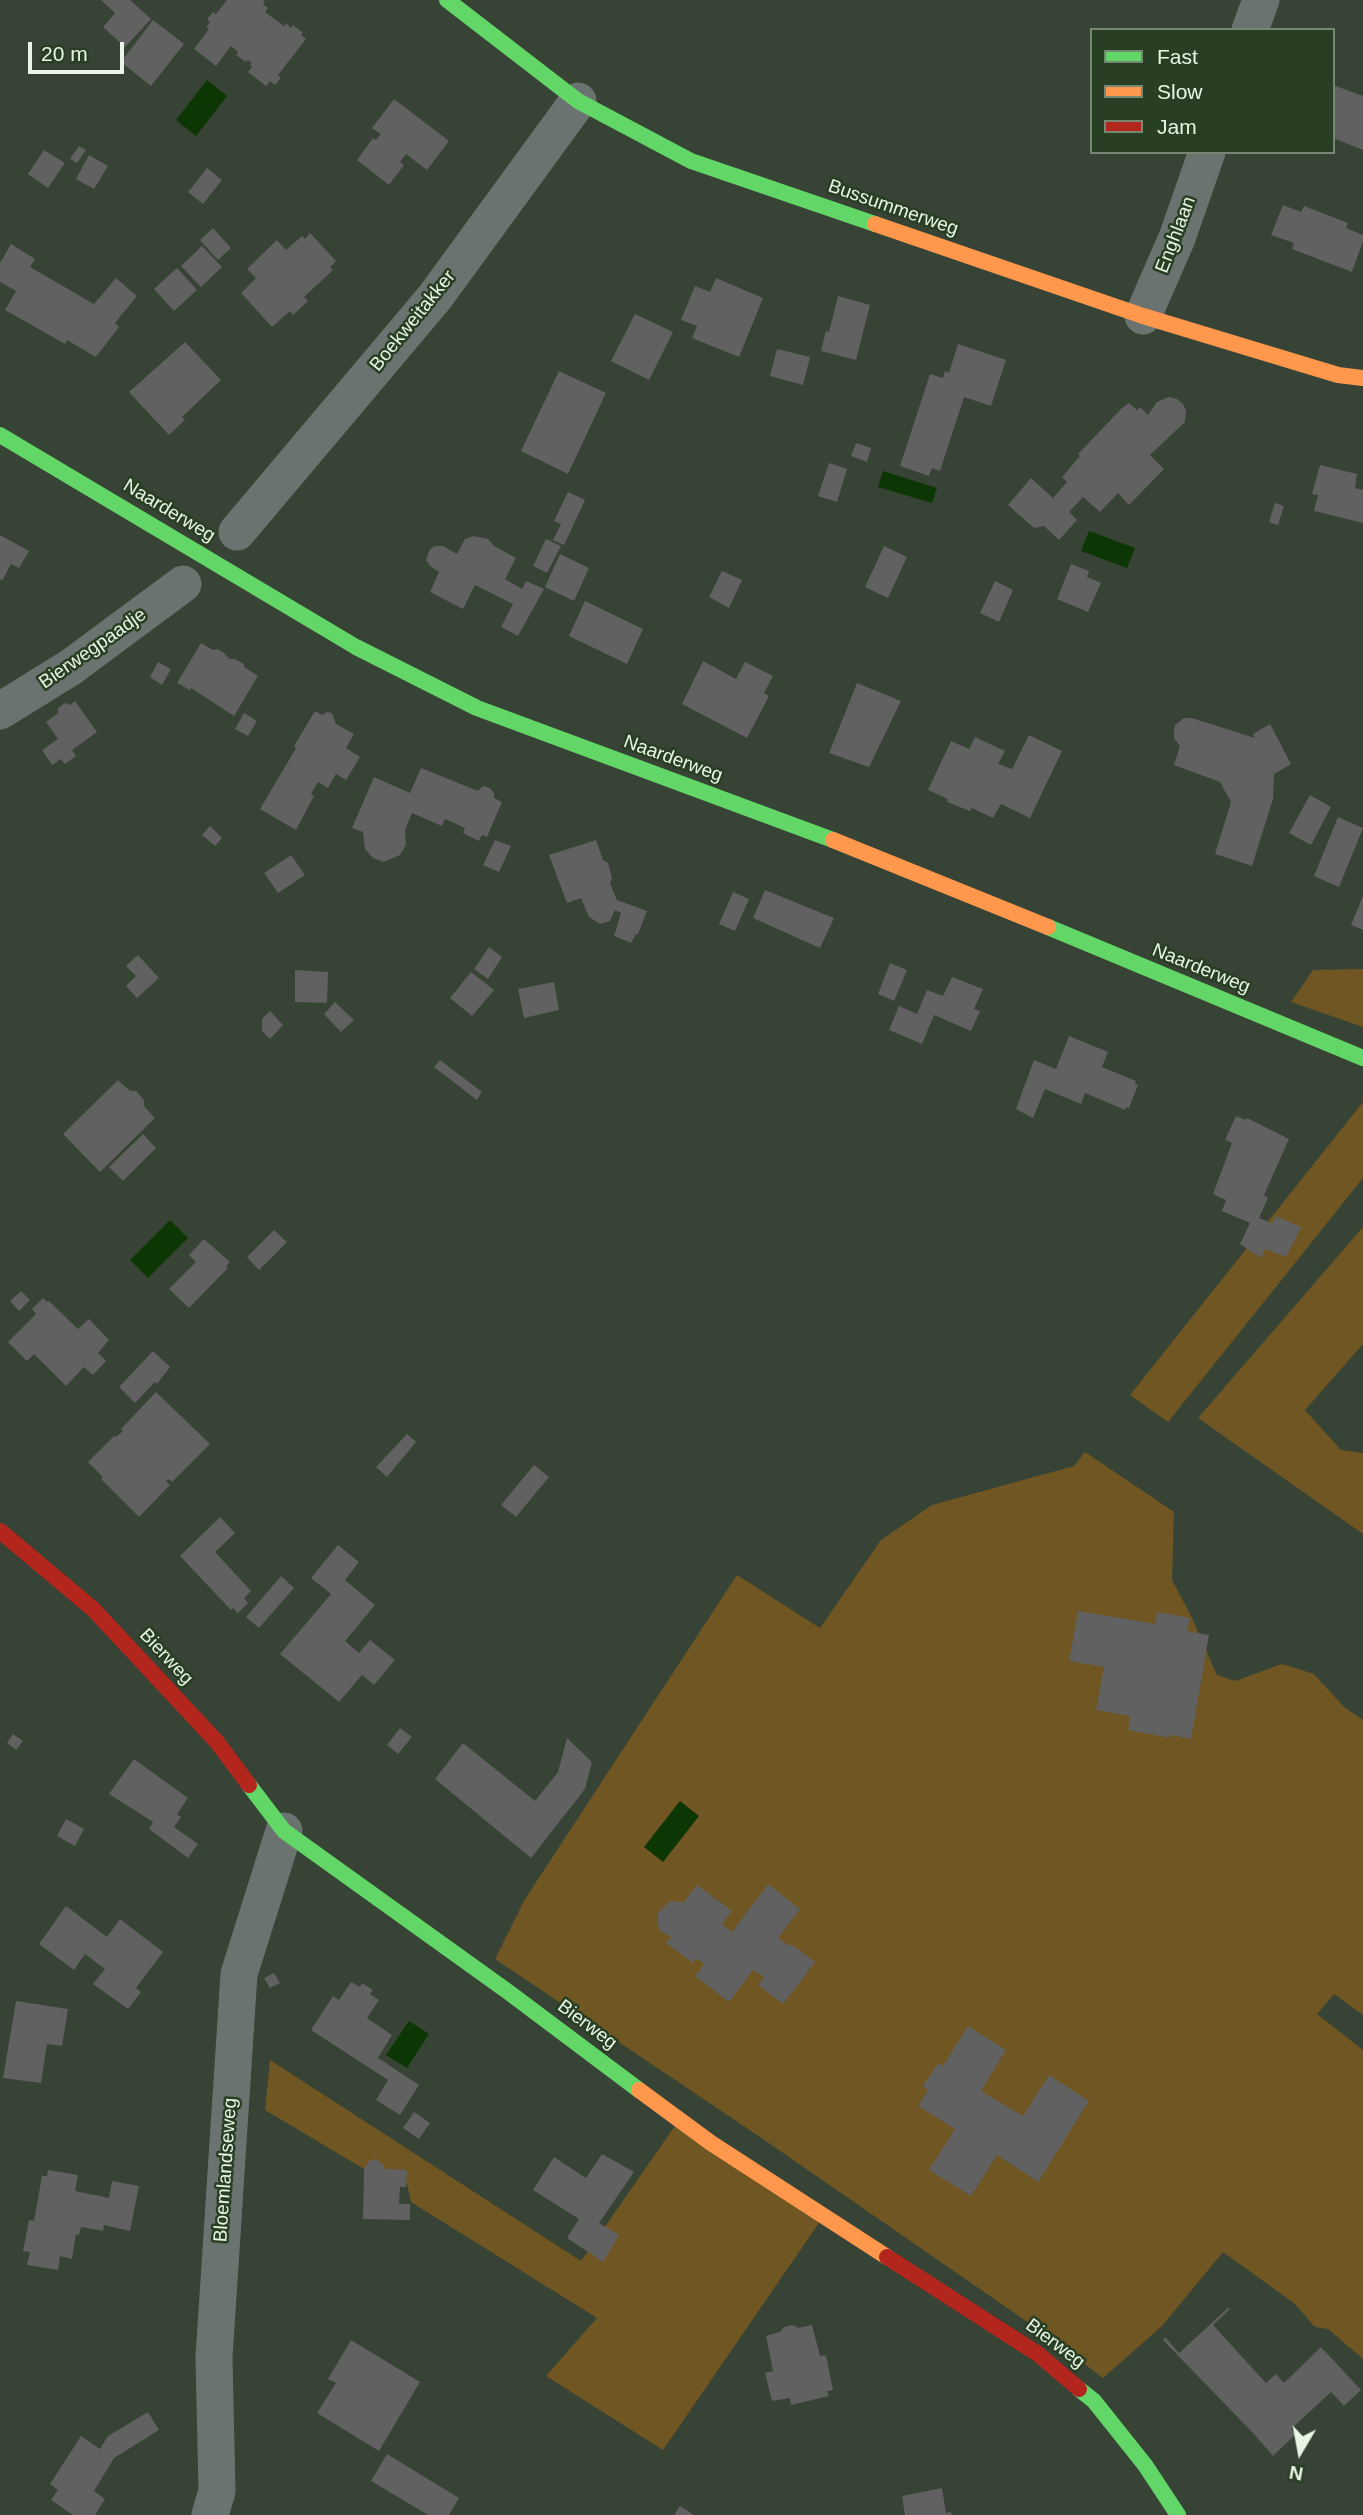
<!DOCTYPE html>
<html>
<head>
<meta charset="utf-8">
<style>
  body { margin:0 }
  #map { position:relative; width:1363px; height:2515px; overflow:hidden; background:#374334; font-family:Helvetica,sans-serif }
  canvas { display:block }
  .legend { position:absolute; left:1090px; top:28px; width:245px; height:126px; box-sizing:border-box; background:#293f23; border:2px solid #758871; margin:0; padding:9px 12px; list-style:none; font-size:21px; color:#e8f6e5 }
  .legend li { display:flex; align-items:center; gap:14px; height:35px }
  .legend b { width:35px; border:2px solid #758871 }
  .north { position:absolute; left:1265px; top:2417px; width:70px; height:70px; -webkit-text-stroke:5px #293f23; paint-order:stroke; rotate:190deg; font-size:19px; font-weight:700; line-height:28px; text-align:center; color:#e8f6e5 }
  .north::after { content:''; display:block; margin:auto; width:24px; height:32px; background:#e8f6e5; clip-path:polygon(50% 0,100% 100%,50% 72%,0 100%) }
  .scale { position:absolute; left:28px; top:42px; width:96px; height:32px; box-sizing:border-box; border:4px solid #e8f6e5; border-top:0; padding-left:9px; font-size:21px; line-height:24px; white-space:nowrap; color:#e8f6e5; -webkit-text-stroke:5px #293f23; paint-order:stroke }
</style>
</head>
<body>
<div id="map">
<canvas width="1363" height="2515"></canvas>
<ul class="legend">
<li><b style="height:9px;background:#63d668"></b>Fast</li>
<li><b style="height:9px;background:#ff974d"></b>Slow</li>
<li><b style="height:9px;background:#b3261e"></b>Jam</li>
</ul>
<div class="north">N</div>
<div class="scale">20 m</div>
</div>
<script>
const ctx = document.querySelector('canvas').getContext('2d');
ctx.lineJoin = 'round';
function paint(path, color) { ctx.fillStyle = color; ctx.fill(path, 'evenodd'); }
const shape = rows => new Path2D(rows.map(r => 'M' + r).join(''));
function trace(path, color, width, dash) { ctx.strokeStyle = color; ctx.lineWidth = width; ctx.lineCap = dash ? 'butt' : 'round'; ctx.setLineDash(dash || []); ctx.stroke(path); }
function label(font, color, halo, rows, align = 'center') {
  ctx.font = font + ' Helvetica,sans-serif'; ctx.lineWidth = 5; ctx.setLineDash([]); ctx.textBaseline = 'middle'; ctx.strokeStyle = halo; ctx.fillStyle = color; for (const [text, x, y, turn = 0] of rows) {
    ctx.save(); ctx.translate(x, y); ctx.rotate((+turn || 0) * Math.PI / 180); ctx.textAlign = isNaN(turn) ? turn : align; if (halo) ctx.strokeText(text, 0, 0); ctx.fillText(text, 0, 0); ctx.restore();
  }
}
paint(shape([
  [1363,969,1363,1027,1291,1002,1313,970],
  [1363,1102,1363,1178,1168,1422,1130,1395],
  [1363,1227,1363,1344,1305,1410,1341,1450,1363,1453,1363,1534,1198,1418],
  [1085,1452,1174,1512,1172,1580,1192,1618,1217,1675,1235,1681,1282,1664,1314,1674,1344,1707,1363,1720,1363,2015,1334,1994,1317,2014,1363,2050,1363,2359,1328,2329,1315,2327,1295,2304,1223,2252,1162,2326,1103,2378,1052,2339,760,2137,495,1959,525,1899,737,1575,820,1628,881,1540,932,1505,1074,1466],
  [270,2060,581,2261,677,2123,821,2220,663,2450,546,2376,597,2318,411,2202,407,2184,389,2184,265,2110]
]), '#705622');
paint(shape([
  [207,80,227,96,196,136,176,120],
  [883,471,937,488,932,503,878,487],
  [1089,531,1135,548,1127,568,1081,551],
  [170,1220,188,1238,148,1278,130,1260],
  [680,1801,699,1816,663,1862,644,1847],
  [409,2021,429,2034,407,2068,386,2055]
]), '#0d3605');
paint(shape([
  [101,0,130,0,151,19,125,47,103,27,115,13],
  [227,0,263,0,265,2,263,4,268,8,265,12,284,26,286,23,291,28,293,25,303,33,301,35,306,39,278,75,281,78,275,85,270,81,266,86,248,72,252,67,250,65,252,63,248,60,246,62,236,55,238,52,231,46,216,66,194,49,209,29,206,27,210,22,207,19,213,12,216,14],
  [153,20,184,44,151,86,121,62],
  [1333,85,1363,96,1363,150,1333,138],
  [394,99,449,141,427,170,406,154,400,162,404,165,389,185,357,160,373,138,376,140,381,134,372,128],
  [79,146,86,150,77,163,70,159],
  [44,150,65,163,48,188,28,174],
  [89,155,108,166,94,189,76,179],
  [207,168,222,180,203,204,188,192],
  [1283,205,1301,212,1304,206,1348,223,1346,228,1363,235,1363,241,1352,272,1292,249,1294,243,1271,235],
  [213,228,231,248,218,260,200,240],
  [310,233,336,261,330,267,333,270,304,297,308,301,293,315,290,311,272,327,241,293,256,278,247,269,277,240,286,250,302,236,305,239],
  [11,244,35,259,30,267,94,304,116,278,137,296,115,323,119,327,96,357,67,340,65,344,5,310,16,291,0,282,0,263],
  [202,246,222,267,201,287,181,266],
  [177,268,197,290,174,311,154,289],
  [716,278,763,298,739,357,692,338,697,326,681,320,695,286,710,292],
  [838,296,870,305,856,360,821,351,826,331,829,332],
  [635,314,673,332,649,380,611,361],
  [185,342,221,380,182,417,185,420,169,435,129,392],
  [958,344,1006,360,991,406,964,397,940,471,932,468,929,476,900,466,930,374,943,378,945,371,949,373],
  [777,349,810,357,803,385,770,376],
  [559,371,606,393,568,474,521,451],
  [1169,397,1177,399,1183,404,1186,411,1185,422,1150,455,1164,469,1129,505,1118,493,1100,512,1083,497,1069,512,1077,520,1059,540,1044,526,1034,528,1008,505,1031,478,1053,498,1067,482,1062,477,1080,456,1078,454,1122,408,1129,403,1137,410,1140,407,1148,415,1157,402],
  [856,443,871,448,867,462,851,456],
  [829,463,847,469,837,502,818,496],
  [1320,465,1357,474,1355,488,1363,490,1363,523,1314,511,1318,495,1312,494],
  [568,492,585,500,564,545,553,540,561,524,554,521],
  [1275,503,1284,506,1278,525,1269,522],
  [0,535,29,551,19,568,11,564,2,581,0,579],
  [474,536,488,539,494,546,516,558,505,579,522,589,526,581,544,589,518,636,501,627,513,604,475,585,463,609,430,592,439,572,430,566,426,560,430,549,435,546,443,546,457,554,465,539],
  [546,539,561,546,547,573,533,566],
  [884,546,907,557,888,598,865,587],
  [560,554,589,568,574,601,545,587],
  [1071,564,1089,571,1087,577,1101,583,1088,612,1057,599],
  [722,571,742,580,729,608,709,597],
  [995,581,1013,590,999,622,980,613],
  [585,601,643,629,627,664,569,636],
  [201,643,213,650,217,649,224,653,229,659,235,659,244,664,244,667,258,676,234,716,191,688,190,690,177,683],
  [703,661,736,679,745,662,773,676,764,693,769,696,747,738,682,704],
  [158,662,171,669,162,685,150,677],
  [857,683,901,701,869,767,829,753],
  [75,701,97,732,72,750,76,756,65,764,61,759,52,765,42,750,58,739,46,722,58,713,58,708,65,703,70,705],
  [315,711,322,715,327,712,332,713,336,724,354,734,346,748,360,757,346,780,336,774,328,788,318,782,311,794,314,796,296,830,260,809,296,748,294,746],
  [244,713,257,721,248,736,235,729],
  [1184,718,1192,718,1255,738,1253,734,1270,724,1291,764,1274,774,1273,799,1252,866,1215,854,1231,802,1220,782,1174,765,1180,746,1174,738,1174,730,1175,725],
  [1029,735,1062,751,1030,818,1001,804,993,818,972,808,970,811,947,802,948,799,928,790,951,741,969,749,975,737,1005,751,998,764,1012,769],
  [421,768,478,791,483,786,490,788,494,793,494,798,502,802,487,837,482,835,479,841,463,833,465,828,445,819,442,826,412,813,405,830,406,845,400,855,384,862,373,858,365,849,363,832,352,828,374,777,410,793],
  [1310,795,1331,807,1311,845,1289,833],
  [1338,817,1363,828,1339,887,1314,876],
  [210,826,222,838,215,846,202,835],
  [495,840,511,846,499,872,483,865],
  [596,840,603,860,608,863,612,878,610,883,617,900,647,911,638,934,636,934,631,943,614,936,621,913,615,910,610,921,600,924,589,917,581,898,567,903,549,855],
  [291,855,305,875,278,893,264,873],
  [765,890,834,918,820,948,753,918],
  [733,892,749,899,735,931,719,924],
  [1363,896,1363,930,1351,925],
  [489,947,502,957,488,979,474,969],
  [138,955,159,978,137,998,126,986,136,976,126,966],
  [890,963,907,970,894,1001,878,994],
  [295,970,328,972,327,1003,295,1002],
  [471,972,494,990,472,1016,450,998],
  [952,977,983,989,974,1009,980,1011,971,1031,934,1015,922,1044,889,1030,899,1006,917,1014,927,990,943,996],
  [554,982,559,1010,524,1018,518,989],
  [335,1002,354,1020,341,1032,324,1014],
  [270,1011,283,1025,270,1039,262,1031,262,1019],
  [1069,1036,1108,1052,1102,1067,1136,1081,1135,1084,1138,1085,1129,1108,1126,1107,1125,1110,1085,1093,1081,1104,1045,1089,1033,1118,1016,1109,1034,1060,1056,1069],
  [440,1060,482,1092,477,1100,434,1067],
  [118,1080,130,1091,136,1091,144,1100,144,1106,155,1118,100,1172,63,1134],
  [1236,1116,1246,1120,1247,1118,1289,1139,1264,1195,1268,1198,1259,1218,1272,1223,1276,1216,1301,1227,1286,1257,1265,1249,1261,1258,1240,1244,1250,1223,1222,1211,1226,1200,1213,1194,1232,1143,1225,1140],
  [143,1134,156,1148,123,1181,109,1167],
  [274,1230,287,1242,259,1270,247,1257],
  [204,1239,230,1262,226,1266,228,1268,189,1308,169,1289,196,1262,189,1255],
  [21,1291,30,1300,19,1311,10,1301],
  [43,1298,47,1302,49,1301,78,1329,89,1319,109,1340,98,1353,106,1361,93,1375,84,1367,66,1386,34,1354,27,1361,8,1342,36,1314,32,1309],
  [153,1351,170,1367,157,1384,155,1382,135,1403,119,1387],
  [156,1392,210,1444,172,1482,168,1479,166,1481,170,1485,139,1517,101,1479,103,1477,88,1462,114,1436,116,1437,123,1431,121,1429],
  [407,1434,416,1442,387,1477,376,1467],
  [534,1465,549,1477,516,1517,501,1505],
  [220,1517,235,1533,215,1552,251,1591,244,1598,248,1603,238,1613,233,1608,231,1610,180,1556],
  [338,1545,359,1562,345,1580,375,1605,345,1641,359,1653,370,1640,395,1660,374,1685,362,1675,339,1702,280,1654,331,1594,311,1578],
  [281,1576,294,1588,259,1628,246,1617],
  [1078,1611,1155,1624,1157,1612,1190,1618,1187,1631,1209,1635,1191,1739,1170,1735,1170,1738,1128,1730,1130,1716,1096,1710,1104,1667,1069,1661],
  [400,1728,412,1737,398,1754,387,1745],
  [13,1734,23,1741,16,1750,7,1743],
  [567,1738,592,1762,585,1789,531,1858,435,1779,463,1743,535,1801,558,1772],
  [134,1759,188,1798,177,1814,181,1817,174,1827,198,1844,188,1858,149,1829,153,1822,109,1794],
  [66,1819,84,1829,75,1846,57,1836],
  [768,1884,800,1909,778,1938,789,1946,791,1944,815,1962,783,2004,758,1985,764,1977,753,1970,729,2002,695,1976,704,1964,696,1958,693,1963,666,1943,671,1937,660,1931,657,1923,658,1913,669,1902,677,1901,683,1903,697,1885,732,1911,722,1924,732,1932],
  [66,1906,107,1937,120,1919,163,1952,136,1988,141,1992,128,2009,93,1984,105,1969,85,1954,74,1970,39,1944],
  [274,1973,280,1983,270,1988,264,1978],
  [351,1982,360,1987,362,1983,373,1990,370,1994,379,2000,367,2018,392,2035,378,2058,419,2085,400,2115,376,2100,388,2080,311,2030,333,1996,339,2000],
  [16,2001,68,2009,62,2046,47,2044,41,2083,3,2078],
  [968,2026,1006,2050,981,2091,1023,2116,1049,2075,1089,2101,1038,2182,997,2155,971,2196,929,2170,955,2129,918,2106,928,2090,923,2086,938,2063,943,2066],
  [414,2112,430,2123,419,2139,403,2128],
  [602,2154,634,2172,599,2223,619,2235,603,2262,567,2238,579,2219,533,2190,554,2157,586,2178],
  [375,2159,383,2164,385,2169,407,2170,406,2187,400,2187,399,2204,410,2204,410,2220,363,2219,364,2169,370,2160],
  [48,2170,78,2175,75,2191,109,2198,112,2181,139,2186,130,2231,104,2225,103,2231,81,2227,79,2235,76,2234,72,2259,60,2256,58,2270,27,2265,30,2252,23,2251,29,2220,34,2221,42,2176,47,2176],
  [1228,2308,1230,2309,1213,2325,1266,2383,1276,2374,1284,2383,1321,2347,1361,2390,1344,2406,1331,2392,1291,2429,1296,2434,1273,2456,1252,2432,1163,2340,1165,2337,1179,2353],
  [793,2325,798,2328,812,2325,820,2356,826,2355,833,2390,827,2391,829,2396,791,2405,790,2398,772,2401,765,2373,773,2371,766,2336,780,2332,784,2327],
  [351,2340,420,2382,379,2451,317,2413,336,2383,328,2379],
  [148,2412,159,2430,114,2458,94,2491,105,2499,95,2515,73,2515,51,2500,58,2490,50,2484,81,2436,100,2449,108,2436],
  [387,2454,459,2498,449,2515,428,2515,371,2481],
  [942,2488,946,2513,951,2512,952,2515,905,2515,902,2496],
  [680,2506,694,2515,674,2515]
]), '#606160');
trace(shape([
  [1250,30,1261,0],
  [1143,316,1177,238,1207,152],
  [237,532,435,297,578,101],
  [0,711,71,667,183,584],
  [210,2515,217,2491,214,2357,239,1974,284,1831]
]), '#6b7370', 37);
trace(shape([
  [447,0,578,101,691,161,875,224],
  [0,435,356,647,477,708,833,840],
  [1048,927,1363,1058],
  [249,1785,284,1831,507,1991,639,2090],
  [1079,2389,1094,2401,1145,2465,1178,2515]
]), '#63d668', 16);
trace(shape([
  [875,224,1143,316,1338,375,1363,378],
  [833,840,1048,927],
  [639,2090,711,2143,887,2257]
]), '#ff974d', 16);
trace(shape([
  [0,1531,93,1609,217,1742,249,1785],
  [887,2257,1038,2354,1079,2389]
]), '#b3261e', 16);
label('19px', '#e8f6e5', '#293f23', [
  ["Bussummerweg",893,208,19],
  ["Enghlaan",1176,235,-69],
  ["Boekweitakker",413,321,-51],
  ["Naarderweg",169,511,31],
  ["Bierwegpaadje",93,649,-35],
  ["Naarderweg",673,759,20],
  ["Naarderweg",1201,969,22],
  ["Bierweg",166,1657,47],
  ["Bierweg",587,2025,37],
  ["Bloemlandseweg",226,2170,-86],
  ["Bierweg",1055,2344,37]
]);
</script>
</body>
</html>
